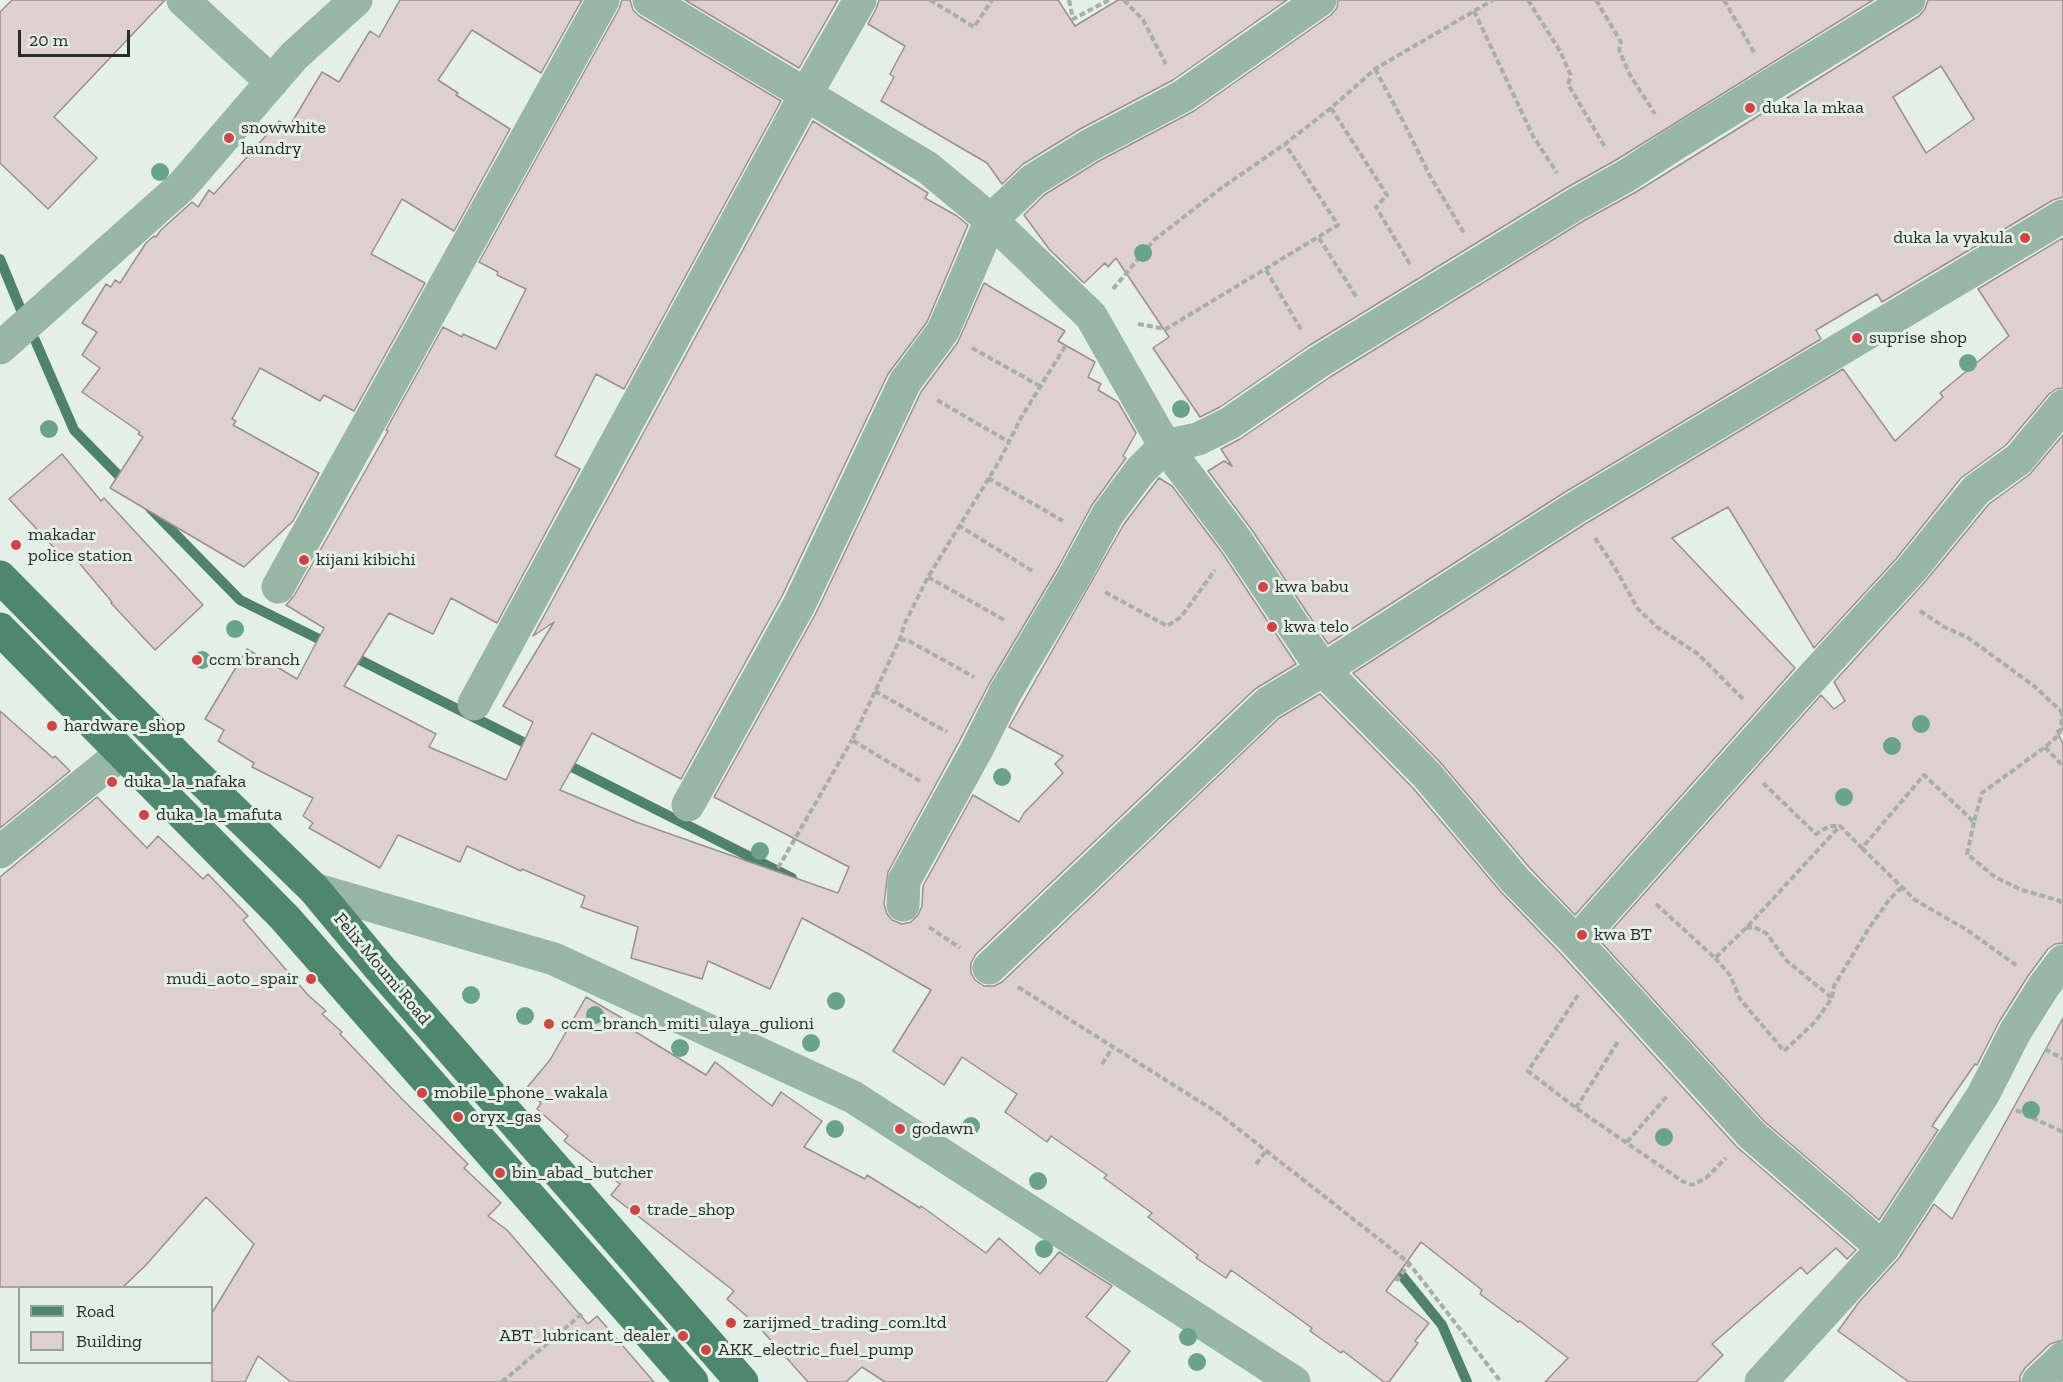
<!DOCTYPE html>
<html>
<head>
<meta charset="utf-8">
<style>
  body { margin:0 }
  #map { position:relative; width:2063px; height:1382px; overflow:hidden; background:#e3efe8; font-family:"Zilla Slab",serif }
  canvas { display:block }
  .legend { position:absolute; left:18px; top:1286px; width:195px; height:78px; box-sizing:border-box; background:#e3efe8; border:2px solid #98a19c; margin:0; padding:8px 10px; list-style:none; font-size:18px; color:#282d2a }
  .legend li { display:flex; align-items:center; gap:12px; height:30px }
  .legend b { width:30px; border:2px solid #98a19c }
  .scale { position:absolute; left:18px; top:30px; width:112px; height:27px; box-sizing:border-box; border:3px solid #282d2a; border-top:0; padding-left:8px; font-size:18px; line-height:21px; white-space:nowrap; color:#282d2a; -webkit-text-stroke:4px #e3efe8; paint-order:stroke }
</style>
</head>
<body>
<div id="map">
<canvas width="2063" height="1382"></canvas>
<ul class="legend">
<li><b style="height:8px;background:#4d876c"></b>Road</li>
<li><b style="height:16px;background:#ded0ce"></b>Building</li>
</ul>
<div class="scale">20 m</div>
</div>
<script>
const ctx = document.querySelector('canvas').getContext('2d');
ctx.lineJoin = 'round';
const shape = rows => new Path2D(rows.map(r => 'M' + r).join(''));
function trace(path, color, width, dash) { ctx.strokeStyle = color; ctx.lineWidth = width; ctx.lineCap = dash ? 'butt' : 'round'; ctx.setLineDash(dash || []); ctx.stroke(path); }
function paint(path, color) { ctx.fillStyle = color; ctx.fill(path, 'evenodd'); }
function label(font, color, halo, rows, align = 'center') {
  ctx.font = font + ' "Zilla Slab",serif'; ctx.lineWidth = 6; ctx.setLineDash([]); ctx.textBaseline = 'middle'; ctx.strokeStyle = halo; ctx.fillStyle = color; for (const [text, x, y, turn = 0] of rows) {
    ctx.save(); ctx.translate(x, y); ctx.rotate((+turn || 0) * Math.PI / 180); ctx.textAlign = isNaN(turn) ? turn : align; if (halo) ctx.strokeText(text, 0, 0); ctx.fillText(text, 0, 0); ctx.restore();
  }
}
trace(shape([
  [0,259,21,310],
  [35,340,74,430,127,484],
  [150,508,240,600,329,644],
  [348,654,535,748],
  [562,762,792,878],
  [1391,1262,1442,1325,1467,1382]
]), '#4e826a', 10);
const building = shape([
  [12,0,165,0,54,117,97,158,48,209,0,163,0,12,12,0],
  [400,0,582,0,541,73,472,30,438,80,458,93,456,95,510,129,454,231,402,199,371,254,425,283,354,411,324,395,320,401,260,368,232,419,236,421,233,425,319,473,293,521,244,567,110,488,143,437,138,434,140,432,82,392,100,368,82,355,97,332,82,323,106,284,111,287,115,280,120,283,146,243,154,236,156,237,161,230,192,202,198,207,209,190,214,194,279,121,289,127,322,72,339,82,370,31,379,37,400,0],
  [622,0,630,0,633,10,639,16,781,101,624,389,596,374,555,456,580,469,497,623,451,598,433,634,389,613,344,686,436,734,429,747,506,780,533,722,503,706,554,622,533,636,813,121,928,193,925,198,957,216,968,225,927,322,888,374,782,596,681,779,592,733,560,790,636,822,838,893,849,867,714,797,816,613,921,392,958,342,984,283,1065,331,1058,341,1095,362,1088,377,1101,384,1098,390,1118,402,1136,433,1123,456,1126,458,1092,505,1059,566,989,684,960,740,888,872,884,904,887,914,892,920,902,924,911,922,918,915,922,906,923,886,973,795,1019,822,1024,813,1063,773,1055,764,1063,756,1009,727,1124,524,1159,478,1172,486,1221,551,1296,664,1255,689,976,954,971,963,971,973,975,980,984,986,994,986,1002,982,1279,718,1320,694,1413,788,1501,892,1562,955,1737,1147,1856,1250,1847,1259,1836,1248,1807,1274,1801,1267,1712,1344,1723,1355,1696,1382,1545,1382,1568,1358,1520,1321,1518,1322,1480,1294,1482,1290,1421,1242,1386,1291,1429,1323,1415,1341,1418,1343,1389,1382,1384,1382,1343,1351,1341,1353,1310,1331,1312,1328,1231,1270,1226,1278,1196,1258,1198,1255,1148,1217,1152,1213,1104,1178,1107,1175,1051,1136,1047,1142,1005,1112,1017,1094,962,1057,944,1085,893,1051,931,990,865,952,802,918,770,989,708,961,702,979,631,958,638,927,581,907,585,896,522,869,521,871,467,846,460,862,398,835,380,868,309,828,313,823,303,816,313,798,252,767,254,763,218,741,224,730,205,719,247,649,297,679,324,628,286,605,294,596,388,431,386,430,443,327,462,337,463,334,496,349,526,289,497,275,498,272,479,262,619,9,622,0],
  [685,0,838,0,799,68,685,0],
  [879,0,1058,0,1075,26,1118,0,1287,0,1173,80,1080,129,1023,164,1002,184,987,163,881,101,894,77,890,74,905,46,868,24,876,9,879,0],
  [1338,0,1873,0,1616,160,1566,188,1310,345,1220,407,1200,417,1153,348,1169,337,1116,258,1108,267,1105,263,1084,283,1049,249,1024,215,1044,195,1099,161,1194,111,1331,15,1337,8,1338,0],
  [1928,0,2063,0,2063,197,2053,200,1882,302,1877,294,1816,330,1821,339,1565,492,1328,644,1252,530,1208,471,1224,461,1232,466,1221,449,1240,439,1330,377,1585,220,1636,192,1919,16,1925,9,1928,0],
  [1941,66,1974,119,1926,153,1893,97,1941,66],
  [2063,238,2063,388,2056,389,2049,394,2006,445,1961,478,1896,559,1814,648,1728,507,1672,538,1795,668,1575,915,1529,867,1440,762,1353,673,1585,524,1843,369,1895,441,1943,397,1940,393,2009,336,1978,289,2063,238],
  [2063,435,2063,728,2057,731,2063,744,2063,943,2055,944,2048,949,2028,976,1999,1022,1977,1065,1975,1064,1932,1126,1938,1130,1879,1220,1764,1121,1601,942,1821,695,1834,709,1845,701,1834,682,1924,583,1989,504,2030,474,2063,435],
  [62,454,101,501,104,498,203,605,155,650,111,603,112,602,75,558,69,564,9,499,62,454],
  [0,711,53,758,55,756,70,771,0,828,0,711],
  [97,797,147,848,158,836,203,879,208,874,248,916,243,920,308,995,326,1011,322,1014,342,1032,340,1034,402,1099,468,1164,464,1168,501,1203,488,1216,507,1230,588,1324,597,1316,654,1382,291,1382,258,1356,245,1382,212,1382,212,1313,254,1244,206,1197,146,1265,123,1287,0,1287,0,877,97,797],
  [586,997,634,1025,631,1029,706,1075,715,1062,772,1106,781,1092,822,1121,804,1147,865,1179,867,1175,920,1208,921,1206,986,1253,999,1238,1040,1274,1059,1252,1112,1286,1086,1317,1130,1351,1106,1382,885,1382,862,1367,846,1382,808,1382,758,1326,727,1299,734,1291,611,1195,620,1184,564,1141,568,1136,537,1109,541,1103,525,1090,550,1060,586,997],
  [2063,1018,2063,1340,2050,1344,2025,1368,2020,1376,2020,1382,1909,1382,1838,1331,1859,1302,1899,1258,1934,1204,1952,1219,2063,1018]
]);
paint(building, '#ded0ce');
trace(building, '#9c8f8e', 1.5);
trace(shape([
  [930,0,974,27,992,0],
  [1069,0,1073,19,1109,0],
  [1124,0,1143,20,1166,64],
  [1528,0,1560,51,1571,76,1568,84,1606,149],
  [1596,0,1621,42,1619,50,1630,75,1655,114],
  [1724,0,1755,54],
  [1474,11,1533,136,1557,173],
  [1375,69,1404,123,1430,176,1464,233],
  [1331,108,1387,195,1376,207,1410,264],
  [1319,238,1357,298],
  [1266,270,1302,331],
  [1113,289,1154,240,1220,189,1285,144,1331,108,1375,69,1493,0],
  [1138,324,1166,329,1338,225,1285,144],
  [972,348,1040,386],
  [937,400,1009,442],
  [988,478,1063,521],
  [958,525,1034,572],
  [1595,538,1615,568,1638,609,1657,627,1698,654,1744,700],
  [928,577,1006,621],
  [1105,592,1167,626,1181,617,1215,570],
  [1920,611,1946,628,1967,637,2034,686,2062,712,2063,709],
  [900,639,909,641,974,677],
  [875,691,947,732],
  [2045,747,2063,766],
  [920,781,852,740,900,639,904,625,928,577,1000,460,1022,416,1066,345],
  [1763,783,1816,834,1829,826,1840,826,1862,848,1924,775,1974,822,1982,793,2045,747,2059,735,2061,730,2062,712],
  [1974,822,1967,854,1995,877,2022,890,2060,901,2063,905],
  [1862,848,1915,900,1967,930,2016,965],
  [778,868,852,740],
  [1656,904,1715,958,1746,928,1840,826],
  [929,927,960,948],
  [1746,928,1754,927,1766,933,1787,961,1832,998],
  [1715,958,1730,975,1740,999,1784,1051,1816,1021,1832,998,1834,986,1869,928,1889,900,1902,887],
  [1018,987,1218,1113,1408,1262,1501,1382],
  [1578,995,1528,1071,1576,1108,1682,1181,1692,1185,1706,1178,1726,1158],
  [2045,1049,2063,1059],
  [1102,1064,1113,1047],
  [1576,1108,1619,1040],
  [2016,1110,2063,1132],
  [1627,1142,1668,1095],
  [1256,1164,1266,1151],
  [1396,1281,1409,1265],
  [502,1382,583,1313]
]), '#a5afaa', 4, [6, 3]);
trace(shape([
  [183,0,272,82],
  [649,0,928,168,991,220,1091,316,1165,446,1236,540,1323,670,1427,775,1515,880,1576,942,1751,1134,1883,1248],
  [0,348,182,186,294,56,356,0],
  [278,587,603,0],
  [474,704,806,94,860,0],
  [688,805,799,605,905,382,943,331,991,220,1033,180,1090,145,1183,96,1320,0],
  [0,852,122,753],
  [314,889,554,959,853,1097,1294,1382],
  [903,905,904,881,977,749,1005,693,1075,575,1108,514,1140,471,1165,446,1198,439,1230,423,1320,361,1576,204,1626,176,1675,144,1909,0],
  [1576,942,1797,694,1910,571,1976,490,2019,459,2063,406],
  [989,968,1268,703,1323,670,1575,508,2063,216],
  [1761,1382,1883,1248,1983,1095,2015,1032,2044,986,2063,961],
  [2038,1382,2063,1358]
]), '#97b6a6', 33);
trace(shape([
  [0,577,180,759,314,889,378,966,742,1382],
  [0,629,285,918,692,1382]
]), '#4d876c', 33);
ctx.fillStyle = '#69a38e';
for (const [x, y] of [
  [160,172],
  [1143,253],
  [1968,363],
  [1181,409],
  [49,429],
  [235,629],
  [202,660],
  [1921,724],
  [1892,746],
  [1002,777],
  [1844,797],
  [760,851],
  [471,995],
  [836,1001],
  [595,1015],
  [525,1016],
  [811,1043],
  [680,1048],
  [2031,1110],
  [971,1126],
  [835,1129],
  [1664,1137],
  [1038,1181],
  [1044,1249],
  [1188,1337],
  [1197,1362]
]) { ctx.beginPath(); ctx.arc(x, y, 9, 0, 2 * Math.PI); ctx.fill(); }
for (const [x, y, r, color] of [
  [1750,108,6,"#d24344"],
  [229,138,6,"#d24344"],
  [2025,238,6,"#d24344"],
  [1857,338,6,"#d24344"],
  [16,545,6,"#d24344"],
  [304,560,6,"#d24344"],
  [1263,587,6,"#d24344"],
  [1272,627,6,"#d24344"],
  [197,660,6,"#d24344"],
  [52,726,6,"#d24344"],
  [112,782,6,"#d24344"],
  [144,815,6,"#d24344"],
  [1582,935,6,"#d24344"],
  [311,979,6,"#d24344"],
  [549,1024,6,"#d24344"],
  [422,1093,6,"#d24344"],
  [458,1117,6,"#d24344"],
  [900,1129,6,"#d24344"],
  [500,1173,6,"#d24344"],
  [635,1210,6,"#d24344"],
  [731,1323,6,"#d24344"],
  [683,1336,6,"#d24344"],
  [706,1350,6,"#d24344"]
]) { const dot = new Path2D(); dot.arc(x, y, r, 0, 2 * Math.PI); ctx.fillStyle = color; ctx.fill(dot); trace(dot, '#e3efe8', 2); }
label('18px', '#282d2a', '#e3efe8', [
  ["duka la mkaa",1762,108],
  ["snowwhite",241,128],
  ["laundry",241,149],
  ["duka la vyakula",2013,238,"right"],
  ["suprise shop",1869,338],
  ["makadar",28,535],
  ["police station",28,556],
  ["kijani kibichi",316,560],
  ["kwa babu",1275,587],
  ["kwa telo",1284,627],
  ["ccm branch",209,660],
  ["hardware_shop",64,726],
  ["duka_la_nafaka",124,782],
  ["duka_la_mafuta",156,815],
  ["kwa BT",1594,935],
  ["mudi_aoto_spair",299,979,"right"],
  ["ccm_branch_miti_ulaya_gulioni",561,1024],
  ["mobile_phone_wakala",434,1093],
  ["oryx_gas",470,1117],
  ["godawn",912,1129],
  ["bin_abad_butcher",512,1173],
  ["trade_shop",647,1210],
  ["zarijmed_trading_com.ltd",743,1323],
  ["ABT_lubricant_dealer",671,1336,"right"],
  ["AKK_electric_fuel_pump",718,1350]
], 'left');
label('18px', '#282d2a', '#e3efe8', [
  ["Felix Moumi Road",382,969,50]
]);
</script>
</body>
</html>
